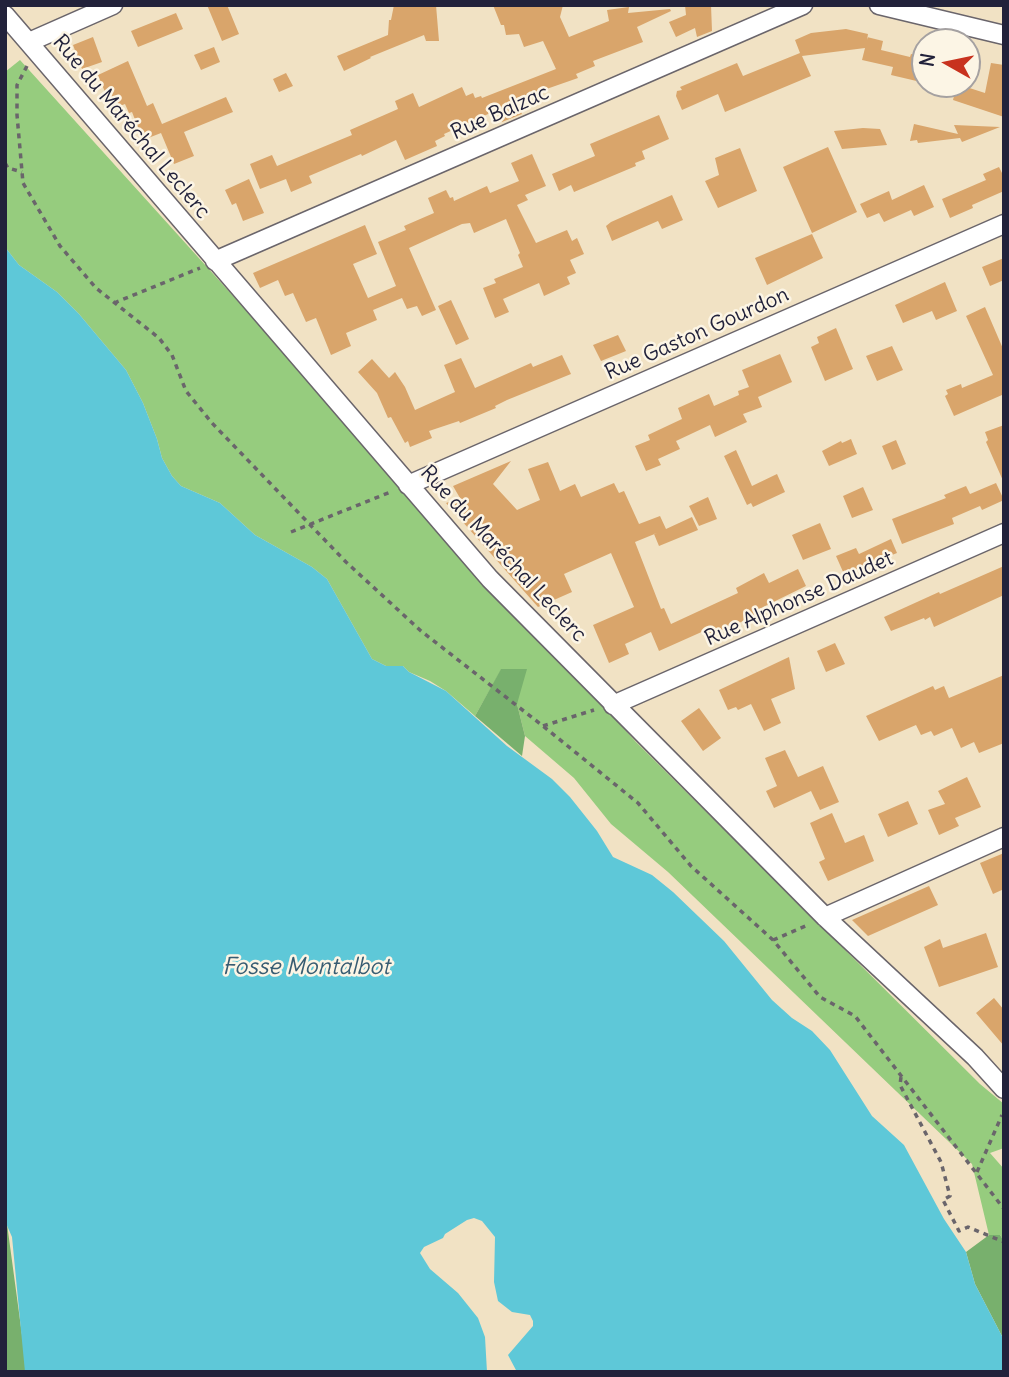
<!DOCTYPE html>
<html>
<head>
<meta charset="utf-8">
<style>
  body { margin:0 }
  #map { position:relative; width:1009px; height:1377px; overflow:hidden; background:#f1e2c4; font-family:Delius,sans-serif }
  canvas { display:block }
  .frame { position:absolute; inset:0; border:7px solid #22223b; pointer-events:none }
  .north { position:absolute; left:911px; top:28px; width:70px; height:70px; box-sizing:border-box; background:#fcf5e5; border:2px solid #a5a1a1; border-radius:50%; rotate:279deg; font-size:19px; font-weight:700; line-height:28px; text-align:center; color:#22223b }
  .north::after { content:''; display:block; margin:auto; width:24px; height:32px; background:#c8321e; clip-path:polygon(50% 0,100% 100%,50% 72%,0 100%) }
</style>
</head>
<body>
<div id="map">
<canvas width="1009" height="1377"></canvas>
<div class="frame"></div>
<div class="north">N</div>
</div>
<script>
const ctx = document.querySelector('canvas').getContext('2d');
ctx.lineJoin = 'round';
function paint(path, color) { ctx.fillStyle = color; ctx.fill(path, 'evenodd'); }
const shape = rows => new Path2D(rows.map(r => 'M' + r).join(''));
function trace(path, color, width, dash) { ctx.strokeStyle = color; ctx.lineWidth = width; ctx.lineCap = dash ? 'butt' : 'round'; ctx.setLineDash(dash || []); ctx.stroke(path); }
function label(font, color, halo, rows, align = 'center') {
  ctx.font = font + ' Delius,sans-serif'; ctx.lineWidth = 5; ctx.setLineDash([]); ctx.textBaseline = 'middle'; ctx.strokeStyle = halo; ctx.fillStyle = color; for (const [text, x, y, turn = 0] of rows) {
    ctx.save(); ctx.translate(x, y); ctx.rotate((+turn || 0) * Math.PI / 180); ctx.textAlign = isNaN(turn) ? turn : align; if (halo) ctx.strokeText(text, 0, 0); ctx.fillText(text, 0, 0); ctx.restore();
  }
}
paint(shape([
  [20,60,636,742,980,1084,1004,1104,1004,1148,990,1153,1004,1169,1004,1241,1000,1235,989,1235,972,1164,668,872,611,824,574,778,525,736,517,704,501,670,475,716,446,691,430,681,409,672,403,666,386,666,372,659,327,579,312,567,255,535,220,503,181,486,172,476,162,458,157,439,143,403,126,370,79,314,57,292,19,265,5,247,5,72]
]), '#96cc7e');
paint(shape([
  [501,669,527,669,517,704,525,736,522,756,475,716],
  [5,1209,27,1372,5,1372],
  [989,1235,1000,1235,1004,1241,1004,1340,975,1284,966,1252]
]), '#78b06d');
paint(shape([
  [5,247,19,265,57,292,79,314,126,370,143,403,157,439,162,458,172,476,181,486,220,503,255,535,312,567,327,579,372,659,386,666,403,666,409,672,446,691,507,746,552,779,570,797,597,831,613,857,652,875,673,892,724,941,772,1000,792,1018,812,1031,830,1050,872,1116,904,1145,944,1219,966,1252,975,1284,1004,1340,1004,1372,517,1372,508,1355,533,1326,533,1321,530,1315,512,1312,498,1301,494,1282,495,1237,482,1221,474,1218,467,1220,445,1234,443,1238,424,1247,420,1253,430,1269,458,1293,478,1318,485,1337,487,1372,25,1372,12,1237,5,1221]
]), '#5ec8d8');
paint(shape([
  [207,5,227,5,239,34,222,41],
  [394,5,436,5,439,41,426,41,424,35,370,57,371,58,344,71,337,56,388,35,389,20,391,20],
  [493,5,563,5,560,17,569,37,609,21,607,10,629,7,628,13,670,9,671,11,637,27,643,42,593,61,595,66,576,74,578,78,515,100,522,114,502,122,497,110,444,134,445,136,435,141,437,146,405,160,396,140,362,156,361,154,309,176,312,183,291,192,286,179,260,189,250,164,272,155,277,166,352,135,350,130,398,109,395,101,413,93,419,107,462,87,466,96,473,93,475,98,481,96,482,98,556,69,543,41,524,47,519,34,506,35,504,25,501,25],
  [685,5,711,5,712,31,697,37,695,28,676,37,669,22,686,15],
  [176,13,183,29,138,47,131,31],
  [846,29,868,34,867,40,867,37,883,41,881,50,910,57,911,54,925,57,925,83,891,75,893,67,862,60,865,48,802,56,811,76,725,112,718,94,682,110,676,96,677,91,682,90,680,87,737,63,743,76,800,53,795,40,811,33],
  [93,37,102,62,82,69,73,45],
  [214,47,220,62,201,70,194,55],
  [128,61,147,106,153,103,162,124,226,97,233,112,184,132,194,156,174,164,161,133,143,140,132,112,129,113,125,104,112,109,98,75],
  [991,63,1004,65,1004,117,953,100,957,84,985,93],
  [286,73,293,86,279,92,273,79],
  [659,115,669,139,642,151,645,159,635,163,636,166,574,192,571,185,559,191,552,174,595,156,590,144],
  [914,124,958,134,954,125,1000,127,962,142,960,138,918,143,917,140,910,141],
  [863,128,880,129,887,145,842,149,834,131],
  [828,147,857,212,812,233,783,167],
  [740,148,757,191,718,208,705,181,719,175,715,158],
  [532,154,546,186,525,195,528,200,517,205,536,243,567,230,572,241,577,238,584,254,570,260,576,273,567,277,570,284,544,296,539,283,503,299,509,312,495,318,483,288,496,283,494,279,523,267,518,255,520,253,506,219,474,233,470,223,462,224,409,248,436,310,422,316,417,306,407,309,402,298,373,310,377,320,346,333,351,346,331,355,316,318,306,322,293,293,285,296,278,280,260,288,253,273,365,225,377,254,353,264,368,298,396,286,378,242,406,230,404,226,434,213,428,198,446,190,450,198,453,197,454,201,487,186,490,193,519,181,511,163],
  [999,167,1004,177,1004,191,972,205,973,208,950,218,942,199,986,180,983,174],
  [249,179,264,213,243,221,236,203,232,205,225,190],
  [924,185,934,207,914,216,911,210,884,222,879,213,867,218,860,204,889,191,892,200],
  [672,195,683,220,662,229,658,221,612,241,606,226,611,222],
  [812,234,823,258,767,285,755,258],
  [1004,258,1004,280,990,286,982,267],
  [945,282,957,311,936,320,932,311,903,323,895,305],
  [451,300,469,339,456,345,438,306],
  [985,307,1004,351,1004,400,1002,395,954,416,945,396,948,394,946,390,961,384,962,388,993,375,966,316],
  [836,328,853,369,825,381,811,347,819,343,817,337],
  [618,335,626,351,601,361,593,345],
  [892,346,903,370,877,381,866,356],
  [780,354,792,382,758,397,762,407,743,414,747,422,715,437,710,425,676,441,680,449,658,459,661,465,646,471,635,446,650,440,648,435,682,419,678,408,709,394,714,406,739,395,738,391,749,387,742,370],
  [562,355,571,374,507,400,495,406,496,408,460,423,459,421,429,431,432,438,410,447,408,441,405,443,391,417,388,418,377,393,358,372,372,359,389,378,395,372,405,387,415,410,455,392,444,365,461,358,475,388,531,363,533,367],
  [1004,425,1004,483,986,442,988,440,985,432],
  [851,439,857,454,829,466,822,451,841,441,842,443],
  [896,440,906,464,892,470,882,446],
  [736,450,752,486,777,474,785,492,753,507,751,503,747,505,724,456],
  [511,461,493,484,517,510,540,500,528,469,548,462,560,491,575,484,581,497,614,483,619,493,624,491,639,524,660,516,666,529,692,517,698,530,659,546,654,534,657,533,635,542,661,609,664,608,671,624,738,593,736,588,764,573,769,583,798,569,806,586,757,610,759,614,741,622,708,636,706,630,659,651,651,632,625,644,629,654,609,663,593,625,634,607,611,553,564,574,572,592,538,607,446,503,460,498,453,486],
  [996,483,1004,500,982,510,980,506,952,518,954,524,902,544,892,519,946,498,944,495,966,486,970,494],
  [863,487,873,510,852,518,843,496],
  [708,497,717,519,699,526,689,506],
  [820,523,831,549,803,560,792,535],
  [891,539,897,553,844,574,836,556,856,548,859,554],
  [1004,566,1004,595,934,627,930,617,925,620,924,618,891,631,884,617,939,592,940,594],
  [835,643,845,664,826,672,817,651],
  [789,657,795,689,771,699,781,723,764,731,751,704,738,710,736,707,728,710,719,690],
  [1004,675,1004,743,979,753,974,742,961,748,952,728,934,736,931,731,921,735,916,725,879,741,866,716,933,686,935,690,944,686,949,698],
  [699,708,721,738,703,751,681,721],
  [785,750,798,777,823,766,839,802,820,810,811,791,774,808,766,791,777,786,765,758],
  [967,777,981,807,955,818,959,826,939,835,928,810,945,804,938,791],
  [908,801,918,824,888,837,878,814],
  [832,813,845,843,864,835,874,861,828,881,819,862,825,859,810,823],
  [1004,853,1004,889,993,894,980,863],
  [929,886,938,905,868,936,852,920],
  [986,933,998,967,939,987,924,947,940,939,943,948],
  [994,998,1004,1010,1004,1046,976,1013]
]), '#d9a56b');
const minor = shape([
  [879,5,1004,35],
  [5,15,490,579,825,917,975,1057,1004,1089],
  [29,42,113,5],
  [215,261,803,5],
  [408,485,1004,224],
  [613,705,1004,533],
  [825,917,1004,837]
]);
trace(minor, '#6a656b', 21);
trace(shape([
  [27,66,17,85,17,115,23,183,60,246,96,288,159,338,172,355,186,391,212,423,346,562,421,631,543,726,638,803,691,866,773,940,820,997,855,1016,1004,1209],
  [5,163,8,168,22,172],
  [114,303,200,268],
  [291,532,393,491],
  [543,726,594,710],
  [773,940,808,925],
  [901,1077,900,1085,941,1162,950,1196,943,1200,959,1231,968,1227,1004,1242],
  [977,1172,1002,1115]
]), '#6a656b', 3.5, [5, 5]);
trace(minor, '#fff', 18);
label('21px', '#22223b', '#fcf5e5', [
  ["Rue Balzac",500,113,-24],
  ["Rue du Maréchal Leclerc",131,127,50],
  ["Rue Gaston Gourdon",697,334,-24],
  ["Rue du Maréchal Leclerc",503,554,47],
  ["Rue Alphonse Daudet",799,599,-24]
]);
label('italic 23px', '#375c72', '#fcf5e5', [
  ["Fosse Montalbot",306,967]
]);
</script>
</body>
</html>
